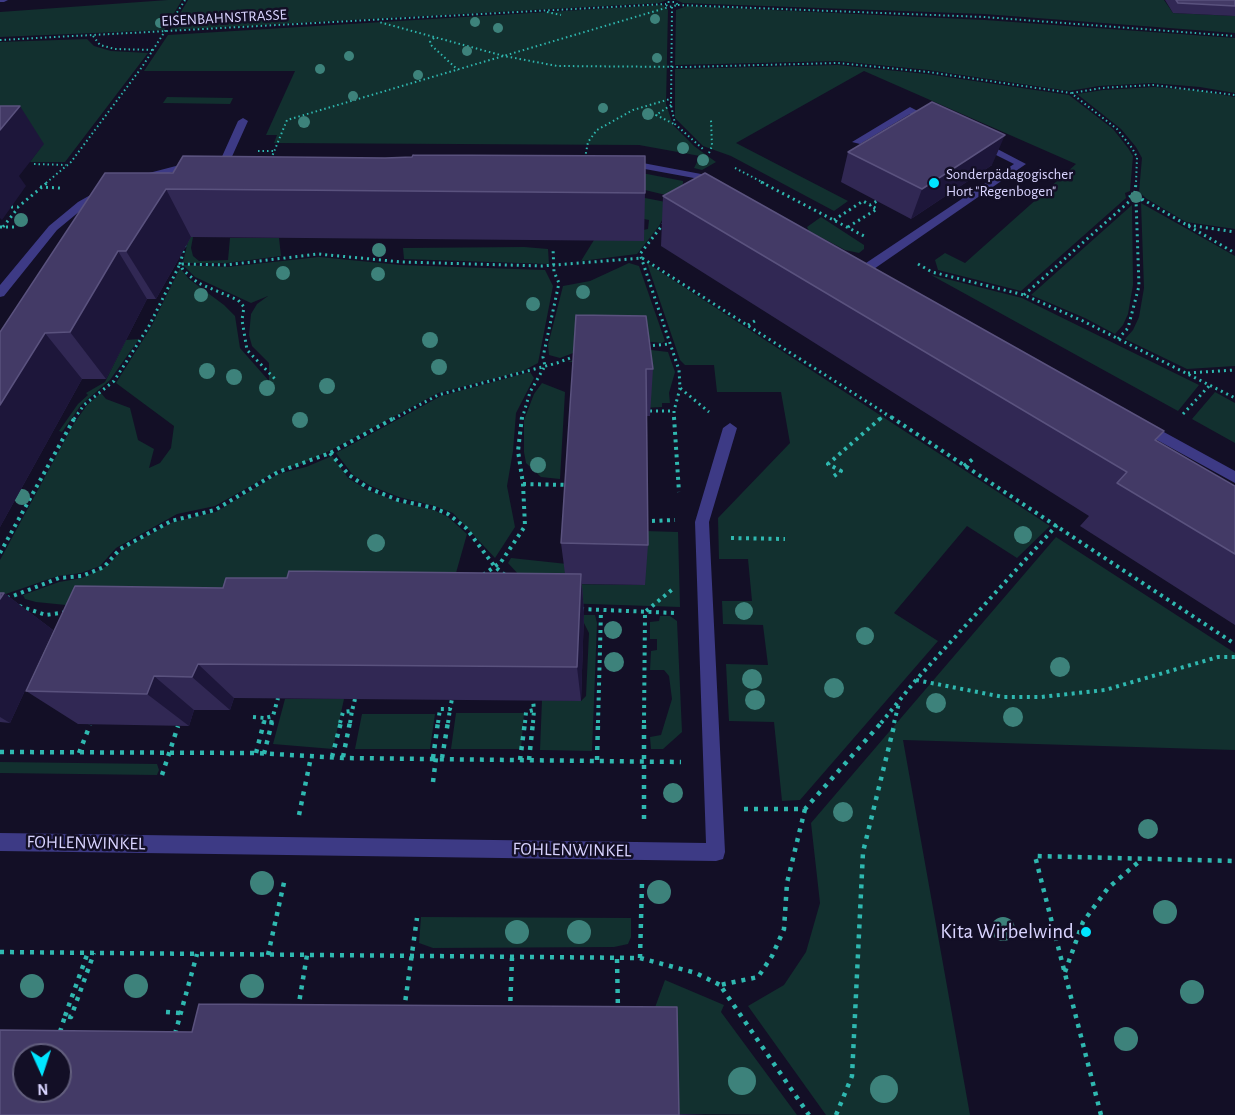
<!DOCTYPE html>
<html>
<head>
<meta charset="utf-8">
<style>
  body { margin:0 }
  #map { position:relative; width:1235px; height:1115px; overflow:hidden; background:#130f26; font-family:"Alegreya Sans",sans-serif }
  canvas { display:block }
  .north { position:absolute; left:12px; top:1043px; width:60px; height:60px; box-sizing:border-box; background:#130f26; border:2px solid #625e7d; border-radius:50%; rotate:177deg; font-size:16px; font-weight:700; line-height:24px; text-align:center; color:#d9d4ff }
  .north::after { content:''; display:block; margin:auto; width:21px; height:27px; background:#00e5ff; clip-path:polygon(50% 0,100% 100%,50% 72%,0 100%) }
</style>
</head>
<body>
<div id="map">
<canvas width="1235" height="1115"></canvas>
<div class="north">N</div>
</div>
<script>
const ctx = document.querySelector('canvas').getContext('2d');
ctx.lineJoin = 'round';
function paint(path, color) { ctx.fillStyle = color; ctx.fill(path, 'evenodd'); }
const shape = rows => new Path2D(rows.map(r => 'M' + r).join(''));
function trace(path, color, width, dash) { ctx.strokeStyle = color; ctx.lineWidth = width; ctx.lineCap = dash ? 'butt' : 'round'; ctx.setLineDash(dash || []); ctx.stroke(path); }
function label(font, color, halo, rows, align = 'center') {
  ctx.font = font + ' "Alegreya Sans",sans-serif'; ctx.lineWidth = 5; ctx.setLineDash([]); ctx.textBaseline = 'middle'; ctx.strokeStyle = halo; ctx.fillStyle = color; for (const [text, x, y, turn = 0] of rows) {
    ctx.save(); ctx.translate(x, y); ctx.rotate((+turn || 0) * Math.PI / 180); ctx.textAlign = isNaN(turn) ? turn : align; if (halo) ctx.strokeText(text, 0, 0); ctx.fillText(text, 0, 0); ctx.restore();
  }
}
paint(shape([
  [168,0,182,0,164,30,0,37,0,12],
  [188,0,667,0,659,3,170,30],
  [676,0,1164,0,1173,13,1235,16,1235,33,984,14,683,3],
  [663,5,668,10,666,104,673,125,694,146,716,162,702,170,694,168,700,156,639,145,274,143,277,135,266,135,295,71,144,71,168,35],
  [687,6,985,20,1235,38,1235,93,1200,87,1152,83,1099,86,1069,91,928,70,838,61,675,65,676,10],
  [87,39,94,46,111,51,148,53,65,162,30,162,43,144,0,143,0,42],
  [838,65,927,74,1069,95,1113,129,1128,148,1133,156,1130,191,1125,193,1126,198,1021,291,938,270,935,260,945,253,965,263,1076,164,864,71,736,143,848,201,834,211,731,156,703,146,675,118,675,69],
  [1154,87,1201,91,1235,97,1235,229,1186,222,1147,199,1139,192,1142,158,1136,147,1121,129,1077,94,1103,90],
  [167,97,233,98,230,104,163,103],
  [614,171,647,174,683,181,683,183,678,195,674,197,645,190],
  [620,198,645,198,671,203,659,226,637,254,581,261,594,240,648,229,649,220,644,219],
  [1141,203,1235,256,1235,366,1187,369,1125,339,1133,330,1139,317,1144,288],
  [1132,205,1133,285,1128,314,1123,325,1115,334,1085,318,1031,295],
  [821,217,864,245,864,249,859,253,845,250,809,231,807,227],
  [189,237,193,237,191,248,193,256,199,261,228,260,230,238,279,238,281,256,227,263,185,263,183,262],
  [524,247,548,249,549,264,404,259,403,248],
  [319,257,401,265,545,270,553,286,538,363,523,371,438,393,329,451,303,463,277,471,215,506,177,514,116,548,100,566,81,573,58,576,0,596,0,560,73,425,87,405,101,393,106,399,130,408,138,440,154,449,149,468,160,463,171,448,174,426,116,383,151,327,180,268,189,279,224,305,235,316,240,348,269,381,269,363,252,346,249,335,251,314,257,304,268,296,251,303,195,277,183,265,227,267],
  [629,263,639,266,665,341,662,343,643,341,589,347,560,358,549,355,548,345,563,286,590,281],
  [647,263,1050,526,1017,558,967,526,894,613,938,641,800,800,782,801,774,722,729,721,726,664,768,665,763,625,723,624,722,601,752,601,748,559,719,559,718,518,790,443,781,392,717,392,714,365,685,365,680,360],
  [931,275,1022,298,1199,385,1178,411],
  [139,339,110,380,81,405,62,432,59,431,78,404,88,395,86,393,105,382,126,340],
  [626,347,668,352,675,372,669,393,670,403,662,403,662,407,644,408,644,364,568,362,594,352],
  [530,372,534,378,516,413,513,451,507,486,515,527,495,558,453,513,435,506,399,497,371,486,353,475,336,453,441,396],
  [542,383,565,392,560,479,541,477,526,463,524,452,524,420,534,394],
  [1215,392,1235,403,1235,443,1192,419],
  [332,456,348,478,367,490,398,502,434,510,448,517,467,534,454,580,66,605,36,602,25,599,23,595,59,582,82,578,107,566,124,548,173,522,216,512,278,474,306,467],
  [645,531,678,532,680,607,560,603,519,575,508,563,511,558,567,564,566,584,645,585],
  [1056,537,1235,653,1235,750,903,740,970,1115,826,1115,748,1006,784,985,806,952,820,903,811,823],
  [558,615,595,615,597,623,592,751,540,750,542,700,581,701,586,696,589,633,583,621],
  [660,616,670,616,677,621,682,732,663,749,651,749,650,737,661,735,672,699,669,676,664,670,650,670,651,651,657,650,657,639,650,639,650,622,659,621],
  [285,699,344,699,333,749,273,744],
  [456,713,524,713,521,749,451,749],
  [362,714,435,714,430,749,355,749],
  [0,762,157,764,159,770,157,775,0,773],
  [421,917,631,918,631,937,628,944,614,947,433,948,419,943],
  [665,980,724,1005,721,1012,797,1115,672,1114,653,1013]
]), '#12302f');
trace(shape([
  [668,2,675,2,678,5,669,7,666,5,668,2],
  [678,5,984,17,1235,36],
  [672,7,671,105,675,124,703,149],
  [547,12,561,15],
  [378,19,379,22,504,56,557,66,686,67,838,63,928,72,1071,93,1117,129,1132,148,1137,157,1136,183],
  [93,36,100,45,115,49,154,50],
  [434,38,430,42,431,45,458,70],
  [0,40,666,4],
  [1072,93,1101,88,1153,85,1235,95],
  [671,105,656,115,674,124],
  [258,151,275,151],
  [709,153,712,146,711,120],
  [585,158,588,142,597,130,633,110,670,99],
  [271,159,287,120,669,7],
  [34,164,66,165],
  [735,168,764,183],
  [46,183,71,162,142,67,185,0]
]), '#2fb8b0', 2, [1.5, 3]);
trace(shape([
  [761,182,864,236],
  [40,187,60,188],
  [1135,193,1136,182],
  [1131,194,1141,197,1141,200,1136,200,1130,196,1131,194],
  [1142,199,1235,253],
  [11,207,18,207,48,182],
  [834,220,863,201,870,205,877,201],
  [664,223,640,254,679,370,680,388,709,412],
  [1188,225,1235,232],
  [0,227,17,227],
  [3,227,18,208],
  [848,227,877,209,870,205],
  [185,245,180,264,183,270,198,283,238,300,244,307,242,320,247,350,277,381],
  [918,264,932,272,1024,295,1083,321,1235,398],
  [1024,295,1132,199],
  [748,325,758,319],
  [1118,339,1128,328,1139,286,1136,200],
  [647,346,669,344],
  [1188,373,1235,370],
  [650,411,674,411],
  [1183,414,1210,385],
  [74,419,84,405,114,381,149,326,180,264,226,265,318,254,402,262,542,266,642,258,894,419],
  [393,419,438,395,557,363,578,355],
  [522,419,530,392,545,366,543,357,559,283,554,272,553,248],
  [674,419,674,411,680,388],
  [880,419,885,415]
]), '#2fb8b0', 3, [2, 4]);
trace(shape([
  [674,417,679,492],
  [891,417,1235,644],
  [330,453,349,475,368,488,398,500,434,508,448,514,466,528,495,567,505,575],
  [964,466,974,458],
  [834,476,841,471,828,464,882,417],
  [523,484,570,485],
  [652,521,675,520],
  [731,538,785,539],
  [0,553,75,417],
  [483,575,501,562,525,526,523,484,518,451,522,417],
  [0,601,59,578,82,576,104,567,120,549,171,521,215,510,278,472,330,453,396,417],
  [19,606,46,615,67,612],
  [581,609,675,613],
  [916,680,1003,697,1041,697,1105,690,1218,657,1235,657],
  [253,717,265,718],
  [264,723,265,718,273,716,278,698],
  [271,723,273,716],
  [340,723,343,712,352,711,355,699],
  [350,723,352,711],
  [438,723,440,709,450,709,452,699],
  [448,723,450,709],
  [525,723,526,712,534,710,533,700],
  [533,723,534,710],
  [598,723,601,611],
  [644,723,645,612,674,588],
  [881,723,916,680,1057,525],
  [894,723,899,703]
]), '#2fb8b0', 4, [3, 4.5]);
trace(shape([
  [0,752,256,753,343,758,681,762],
  [79,753,90,725],
  [256,753,264,722],
  [264,754,272,722],
  [332,757,341,722],
  [343,757,350,722],
  [433,758,438,722],
  [442,758,448,722],
  [520,760,525,722],
  [529,760,533,722],
  [597,760,598,722],
  [162,775,178,726],
  [433,782,436,758],
  [744,809,805,809,882,722],
  [805,809,787,883,784,929,772,956,758,977,720,985,809,1115],
  [299,815,311,757],
  [644,819,644,722],
  [0,952,640,958,696,973,720,985],
  [268,955,285,878],
  [640,958,642,883],
  [617,959,618,1012],
  [1065,972,1083,922,1108,888,1142,859],
  [298,1009,307,955],
  [404,1010,417,918],
  [510,1011,512,958],
  [166,1012,180,1013],
  [65,1016,88,952],
  [60,1032,65,1016,71,1017,94,953],
  [175,1034,197,954],
  [836,1115,852,1076,863,852,895,722],
  [1101,1115,1035,856,1235,861]
]), '#2fb8b0', 4.5, [4, 6]);
paint(shape([
  [910,107,937,121,929,123,910,114,860,144,852,142,910,107],
  [243,118,248,121,230,161,221,163,220,161,238,121,243,118],
  [978,142,984,142,1026,164,871,271,863,271,863,265,1014,164,978,146,978,142]
]), '#3d3a85');
paint(shape([
  [0,0,8,0,4,2,0,2,0,0],
  [627,160,701,174,721,186,716,189,694,178,623,165,622,163,627,160],
  [195,161,200,164,199,166,131,182,126,179,195,161],
  [103,188,107,189,107,193,86,206,57,230,4,296,0,297,0,285,49,226,78,202,103,188],
  [1142,420,1235,471,1235,483,1137,429,1135,425,1142,420],
  [730,423,737,428,709,522,725,852,723,859,716,861,0,851,0,833,706,843,695,522,723,428,730,423]
]), '#3d3a85');
ctx.fillStyle = '#3d827b';
for (const [x, y, r] of [
  [655,19,5],
  [475,22,5],
  [160,23,5],
  [498,28,5],
  [467,51,5],
  [349,56,5],
  [657,58,5],
  [320,69,5],
  [418,75,5],
  [353,96,5],
  [603,108,5],
  [648,114,6],
  [304,122,6],
  [683,148,6],
  [703,160,6],
  [1136,197,6],
  [21,220,7],
  [379,250,7],
  [283,273,7],
  [378,274,7],
  [583,292,7],
  [201,295,7],
  [533,304,7],
  [430,340,8],
  [439,367,8],
  [207,371,8],
  [234,377,8],
  [327,386,8],
  [267,388,8],
  [300,420,8],
  [538,465,8],
  [22,497,8],
  [1023,535,9],
  [376,543,9],
  [744,611,9],
  [613,630,9],
  [865,636,9],
  [614,662,10],
  [1060,667,10],
  [752,679,10],
  [834,688,10],
  [755,700,10],
  [936,703,10],
  [1013,717,10],
  [673,793,10],
  [843,812,10],
  [1148,829,10],
  [262,883,12],
  [659,892,12],
  [1165,912,12],
  [1003,929,12],
  [517,932,12],
  [579,932,12],
  [32,986,12],
  [136,986,12],
  [252,986,12],
  [1192,992,12],
  [1126,1039,12],
  [742,1081,14],
  [884,1089,14]
]) { ctx.beginPath(); ctx.arc(x, y, r, 0, 2 * Math.PI); ctx.fill(); }
paint(shape([
  [1165,0,1235,0,1235,16,1173,13],
  [848,152,992,165,911,219,841,182],
  [105,173,645,193,644,241,191,237,156,299,147,299,106,379,82,379,0,527,0,332],
  [663,196,1156,441,1235,486,1235,625,1080,526,1089,516,661,246],
  [576,315,653,369,650,416,647,416,648,545,645,585,582,584,584,613,581,701,234,698,230,710,194,710,189,726,78,724,26,691,223,588,287,578,565,574,561,543],
  [0,593,4,593,53,630,10,723,0,722],
  [679,1114,706,1115,0,1115]
]), '#312854');
paint(shape([
  [20,106,44,144,19,176,26,186,2,220,0,218,0,130],
  [1005,135,992,165,911,219,922,189],
  [166,189,191,237,156,299,126,251],
  [118,251,147,299,106,379,70,332],
  [45,333,82,379,0,527,0,405],
  [581,574,584,613,581,701,577,667],
  [4,593,53,630,10,723,0,717,0,599],
  [198,664,234,698,230,710,192,677],
  [154,676,194,710,189,726,147,694]
]), '#1d163a');
const building = shape([
  [1176,0,1235,0,1235,6,1178,3,1176,0],
  [932,102,1005,135,922,189,848,152,932,102],
  [0,106,20,106,0,130,0,106],
  [413,155,645,156,645,193,166,189,126,251,118,251,70,332,45,333,0,405,0,332,105,173,173,173,183,156,385,158,412,157,413,155],
  [705,173,1164,431,1155,440,1235,486,1235,554,1117,483,1127,472,663,196,705,173],
  [576,315,646,316,653,369,646,369,648,545,561,543,576,315],
  [289,571,581,574,577,667,198,664,192,677,154,676,147,694,26,691,75,586,223,588,226,578,287,578,289,571],
  [0,593,4,593,0,599,0,593],
  [199,1004,677,1007,679,1115,0,1115,0,1030,192,1032,199,1004],
  [24,1055,60,1055,60,1091,24,1091,24,1055]
]);
paint(building, '#433a66');
trace(building, '#5a527e', 1.5);
for (const [x, y, r, color] of [
  [934,183,6,"#00e5ff"],
  [1086,932,6,"#00e5ff"]
]) { const dot = new Path2D(); dot.arc(x, y, r, 0, 2 * Math.PI); ctx.fillStyle = color; ctx.fill(dot); trace(dot, '#130f26', 2); }
label('15px', '#d9d4ff', '#130f26', [
  ["EISENBAHNSTRASSE",224,18,-3]
]);
label('15px', '#d9d4ff', '#130f26', [
  ["Sonderpädagogischer",946,174],
  ["Hort \"Regenbogen\"",946,191]
], 'left');
label('18px', '#d9d4ff', '#130f26', [
  ["FOHLENWINKEL",86,843,1],
  ["FOHLENWINKEL",572,850,1]
]);
label('21px', '#d9d4ff', '#130f26', [
  ["Kita Wirbelwind",1074,932]
], 'right');
</script>
</body>
</html>
